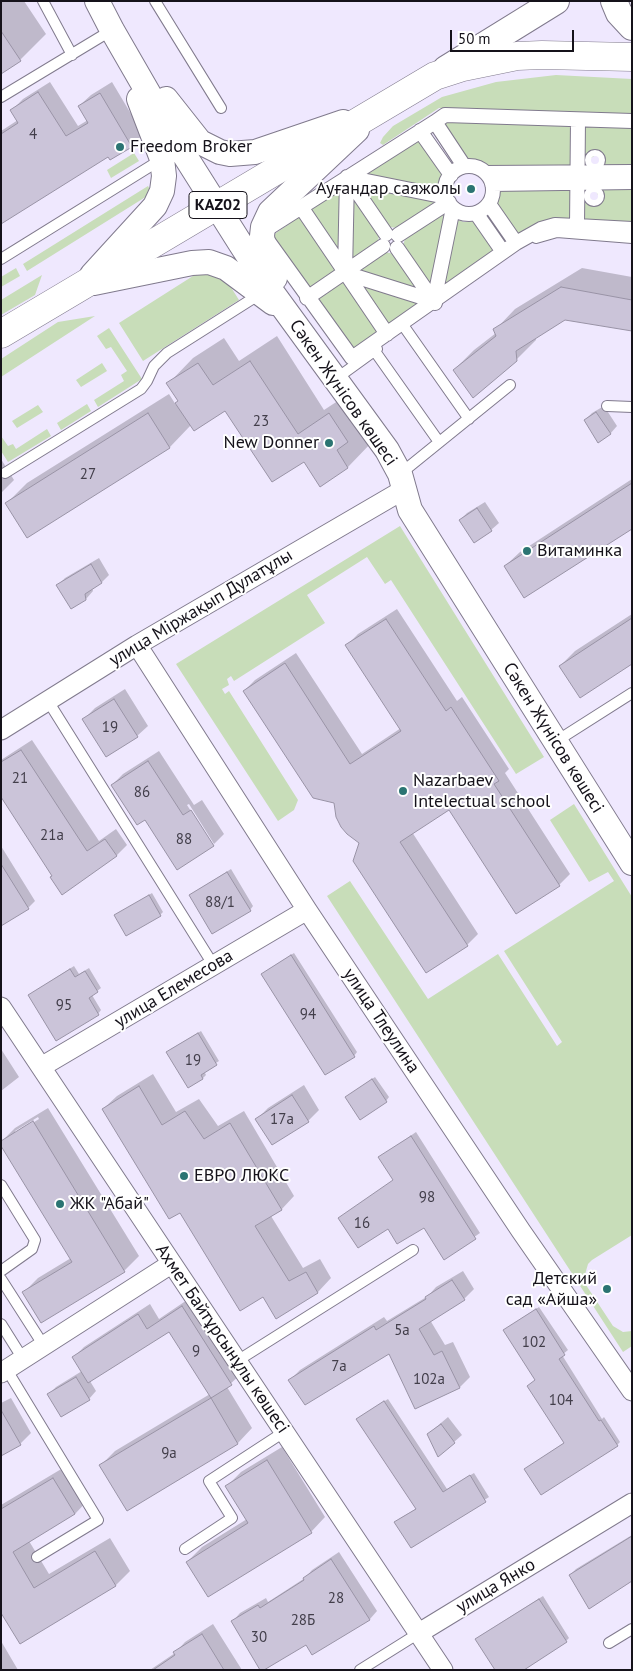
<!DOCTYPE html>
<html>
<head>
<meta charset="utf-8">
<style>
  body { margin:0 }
  #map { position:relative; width:633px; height:1671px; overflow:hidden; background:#efe8fe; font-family:"PT Sans",sans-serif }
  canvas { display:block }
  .frame { position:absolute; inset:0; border:2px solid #15121a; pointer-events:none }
  .scale { position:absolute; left:450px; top:30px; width:124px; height:22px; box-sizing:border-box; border:2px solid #15121a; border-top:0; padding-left:6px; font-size:15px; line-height:18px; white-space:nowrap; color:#15121a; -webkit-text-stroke:4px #fff; paint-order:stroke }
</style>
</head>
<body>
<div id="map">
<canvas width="633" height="1671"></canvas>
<div class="frame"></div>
<div class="scale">50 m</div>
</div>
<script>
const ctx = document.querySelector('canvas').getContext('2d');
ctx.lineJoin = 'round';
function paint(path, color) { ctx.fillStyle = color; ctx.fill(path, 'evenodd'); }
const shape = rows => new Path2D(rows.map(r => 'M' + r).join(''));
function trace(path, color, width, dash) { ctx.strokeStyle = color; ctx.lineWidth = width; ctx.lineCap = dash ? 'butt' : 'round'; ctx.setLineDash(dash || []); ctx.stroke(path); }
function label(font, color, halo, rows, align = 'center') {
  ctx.font = font + ' "PT Sans",sans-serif'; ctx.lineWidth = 4; ctx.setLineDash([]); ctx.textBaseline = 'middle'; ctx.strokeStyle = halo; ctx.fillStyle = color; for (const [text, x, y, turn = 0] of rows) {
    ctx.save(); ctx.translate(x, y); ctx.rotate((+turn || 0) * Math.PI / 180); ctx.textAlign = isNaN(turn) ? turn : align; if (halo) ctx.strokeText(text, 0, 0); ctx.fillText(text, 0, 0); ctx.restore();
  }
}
paint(shape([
  [556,75,632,79,632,114,439,108,383,145,380,143,383,137,393,126,442,97,496,82],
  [440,121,573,124,572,169,491,170,480,162,465,160],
  [584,125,632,126,632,169,596,169,596,165,600,162,599,157,596,155,591,158,584,158],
  [418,135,443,172,439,181,437,191,355,175],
  [134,153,139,161,111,178,107,170],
  [344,182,341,259,306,206],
  [572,185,572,222,518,239,496,205,499,196,499,187],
  [596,185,632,185,632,225,583,223,583,198,589,198,592,202,598,200,599,197,596,191],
  [148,186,152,193,27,271,23,264],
  [357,187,439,201,398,228,389,227],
  [351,190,379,235,378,242,348,263],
  [299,210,339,270,307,291,270,237,289,224,286,219],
  [446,212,431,291,402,249,405,239],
  [455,219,464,222,477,221,498,251,439,292],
  [384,252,395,254,424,294,355,273],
  [215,262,239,300,143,361,119,323],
  [16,268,20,276,1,287,1,277],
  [42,275,35,295,1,315,1,300],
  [345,280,382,331,352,352,315,301],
  [356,281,425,301,388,326],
  [95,316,1,377,1,359,58,322],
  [109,328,142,379,98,407,94,400,124,381,121,375,127,371,111,347,106,349,97,336],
  [102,363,107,371,81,387,76,380],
  [87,404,91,411,61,430,57,423],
  [38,405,43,412,17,428,12,421],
  [47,429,51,436,8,462,1,451,1,436,8,446,13,444,16,449],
  [400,526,544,757,516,774,391,580,385,584,367,557,307,595,325,623,234,681,231,676,227,679,229,685,222,689,225,694,229,691,298,800,294,810,278,821,176,664],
  [574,804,632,897,632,1235,592,1260,588,1264,584,1278,586,1285,613,1326,623,1332,632,1331,632,1346,623,1352,327,896,350,881,428,999,498,954,557,1046,562,1042,504,951,614,881,608,872,589,882,550,820]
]), '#c8ddb9');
paint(shape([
  [1,1,24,1,46,34,20,60,1,73],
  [50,82,78,126,88,120,79,106,91,95,112,82,143,134,132,146,110,159,108,155,1,223,1,131,18,120,12,110,23,99],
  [582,268,632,277,632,330,564,319,536,337,536,340,516,360,454,370,474,350,496,333,495,330,515,309],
  [277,336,324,410,356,389,373,441,348,467,321,485,304,460,225,409,191,425,170,447,28,536,7,503,27,483,169,394,176,405,179,401,168,384,193,358,224,338,239,361],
  [604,406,617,426,610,434,585,420,592,413],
  [1,459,14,480,1,493],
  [632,479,632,527,505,566,520,552],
  [485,502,499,523,491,530,460,520,467,513],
  [99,558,109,575,102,582,92,588,93,591,86,599,58,585,65,578],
  [397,609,457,701,462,697,509,769,505,773,570,874,559,885,449,809,412,832,478,934,467,945,427,971,361,842,335,802,244,691,255,680,296,653,362,754,401,728,347,645,358,634],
  [632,614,632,662,560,666,575,651],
  [125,689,148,726,137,736,84,719,95,708],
  [32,740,99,841,116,829,127,845,116,856,54,875,1,795,1,760],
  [159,751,194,805,202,800,224,834,214,844,189,804,187,805,212,844,214,844,177,868,145,818,112,785,123,774],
  [1,846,35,901,28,908,1,924],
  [231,869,253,906,250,910,190,895],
  [152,893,163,912,160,915,116,915],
  [294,953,357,1052,354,1056,266,971],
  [74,966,79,974,89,968,101,988,92,995,101,1010,98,1014,29,995],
  [201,1031,219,1061,204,1071,206,1075,203,1078,188,1086,171,1049],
  [1,1049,19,1077,1,1091],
  [153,1074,176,1112,199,1099,218,1126,244,1111,294,1196,281,1210,271,1216,303,1268,320,1259,331,1278,318,1292,276,1317,264,1295,180,1211,103,1109,117,1096],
  [375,1077,389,1097,386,1101,350,1094],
  [304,1085,319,1110,308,1121,272,1143,257,1119,268,1108],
  [48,1108,139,1256,124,1271,41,1321,23,1293,38,1278,71,1258,1,1142,15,1128],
  [38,1117,39,1119,15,1134,15,1131],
  [416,1132,480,1233,444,1258,424,1226,388,1227,339,1218,394,1180,380,1157],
  [463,1271,474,1289,464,1299,430,1320,445,1345,453,1342,470,1377,460,1387,416,1408,389,1352,290,1380,300,1370,384,1317,387,1321,428,1296,436,1287],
  [193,1296,242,1373,227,1387,252,1428,238,1443,127,1509,100,1466,115,1451,210,1394,169,1330,90,1381,96,1391,89,1399,49,1394,56,1387,82,1371,73,1358,84,1347,150,1304,159,1319],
  [539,1307,568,1350,562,1355,602,1419,604,1417,620,1442,617,1445,525,1469,565,1442,536,1380,508,1327],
  [11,1398,31,1433,20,1444,1,1454,1,1403],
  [388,1399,447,1489,474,1473,489,1497,411,1547,399,1519,417,1508,361,1416],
  [448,1417,462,1435,454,1442,428,1434],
  [282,1447,325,1517,311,1532,187,1562,202,1547,247,1519,227,1486,241,1472],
  [68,1465,89,1499,75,1514,29,1541,49,1574,110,1538,130,1571,116,1585,21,1643,1,1610,1,1505],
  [632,1535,632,1580,570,1575,576,1569],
  [339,1552,377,1611,370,1619,312,1653,306,1644,233,1621,240,1613,266,1598,268,1602,305,1578,312,1570],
  [543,1596,569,1638,566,1641,480,1636],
  [213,1624,242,1670,150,1670,175,1653,185,1642],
  [1,1641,18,1670,1,1670]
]), '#0003');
const building = shape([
  [1,31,21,61,1,74,1,31],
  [38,92,66,136,88,123,78,106,100,93,132,147,110,160,108,157,1,224,1,134,18,123,10,110,38,92],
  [561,287,632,300,632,331,565,320,516,351,517,361,473,398,453,370,496,336,493,329,561,287],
  [250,361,298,434,329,413,348,442,337,450,348,468,320,487,304,462,272,482,225,411,194,431,175,403,178,401,166,383,198,363,213,385,250,361],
  [596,412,611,434,598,443,584,420,596,412],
  [148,413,170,448,27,538,5,503,148,413],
  [632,483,632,529,524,598,504,566,632,483],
  [477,508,492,531,474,543,459,520,477,508],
  [91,564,102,583,85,594,86,600,71,609,56,585,91,564],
  [632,618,632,664,580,698,559,666,632,618],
  [386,619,446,711,451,707,499,781,494,784,560,886,516,914,449,810,400,842,468,946,426,973,353,861,359,843,347,834,341,827,336,817,334,803,313,798,243,691,285,663,350,764,401,731,345,645,386,619],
  [114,699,138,737,106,757,82,719,114,699],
  [21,750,87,851,105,839,117,856,62,895,50,877,52,876,1,797,1,762,21,750],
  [148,761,183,815,191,810,214,846,177,870,145,820,137,825,111,785,148,761],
  [1,864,29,909,1,926,1,864],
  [227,872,251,911,212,934,189,895,227,872],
  [149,895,161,916,126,936,114,915,149,895],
  [291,955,355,1057,325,1075,261,974,291,955],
  [70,969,75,977,85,971,98,992,89,998,99,1015,56,1041,28,995,70,969],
  [198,1033,217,1065,201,1075,203,1079,188,1088,166,1052,198,1033],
  [372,1079,387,1102,360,1120,345,1097,372,1079],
  [139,1086,162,1125,185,1111,204,1139,230,1123,282,1210,255,1226,289,1281,306,1272,318,1293,276,1319,263,1297,240,1311,180,1213,169,1219,102,1109,139,1086],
  [292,1095,309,1122,272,1145,255,1119,292,1095],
  [33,1121,125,1272,41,1323,22,1292,72,1262,1,1146,1,1141,33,1121],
  [411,1136,476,1239,444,1260,424,1228,397,1244,388,1229,358,1248,338,1218,393,1180,378,1157,411,1136],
  [452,1280,465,1300,419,1329,434,1355,442,1351,460,1388,415,1409,389,1354,305,1405,288,1380,374,1326,376,1330,426,1299,425,1297,452,1280],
  [182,1306,232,1385,211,1398,169,1332,88,1383,72,1357,138,1314,147,1329,182,1306],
  [536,1309,565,1355,559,1359,599,1421,601,1420,618,1446,541,1495,524,1469,564,1443,527,1386,535,1380,503,1330,536,1309],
  [76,1377,90,1400,61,1417,47,1394,76,1377],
  [211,1398,238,1444,127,1511,99,1465,211,1398],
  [384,1401,443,1492,470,1475,486,1502,411,1548,394,1522,416,1509,356,1419,384,1401],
  [1,1410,21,1445,1,1456,1,1410],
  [441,1424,455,1443,438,1457,427,1434,441,1424],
  [267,1460,312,1533,208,1597,186,1562,248,1523,225,1486,267,1460],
  [53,1478,75,1514,13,1552,34,1588,95,1551,116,1586,20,1644,1,1613,1,1509,53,1478],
  [632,1536,632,1581,589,1609,569,1575,632,1536],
  [331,1559,370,1620,312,1655,306,1645,264,1670,260,1670,231,1621,258,1605,260,1608,304,1580,303,1578,331,1559],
  [539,1599,567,1642,524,1670,495,1670,475,1639,539,1599],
  [202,1634,224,1670,153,1670,175,1655,173,1652,202,1634]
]);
paint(building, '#cbc4d9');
trace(building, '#9993a6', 1);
const service = shape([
  [43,1,72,55],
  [155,1,221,108],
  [1,97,112,30],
  [536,238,557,232,632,238],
  [1,259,162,159],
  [405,328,469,419],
  [374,350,439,442],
  [337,378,377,349],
  [607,406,632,407],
  [5,473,141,389,147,381,154,366,167,353,260,294],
  [400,474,510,385],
  [48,701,214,966],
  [555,742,632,693],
  [1,1185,35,1240,32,1249,1,1271],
  [1,1279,44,1346],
  [1,1324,23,1359],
  [237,1361,413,1250],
  [7,1370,98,1520,37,1557],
  [185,1549,232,1518,209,1481,284,1432],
  [609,1643,632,1629],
  [360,1670,419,1633]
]);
const pedestrian = shape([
  [435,122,445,115,632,121],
  [420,131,451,175],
  '592 160a3 3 0 1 1 6 0a3 3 0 1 1-6 0Z',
  '445 190a24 24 0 1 1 48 0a24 24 0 1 1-48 0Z',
  [486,173,632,172],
  [347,177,386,234],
  [492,184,632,182],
  '591 196a3 3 0 1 1 6 0a3 3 0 1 1-6 0Z',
  [446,197,347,177,345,273,434,301,453,208],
  [489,204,516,243],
  [301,207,387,334],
  [476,213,503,252],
  [577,226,632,229],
  [270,227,435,122,464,166],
  [398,235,449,202],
  [268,241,352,358,516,243,541,229,555,225,577,226,578,120],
  [397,248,435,303],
  [307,298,383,246]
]);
const minor = shape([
  [137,645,307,910,521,1231,632,1391],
  [1,730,137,645,403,490],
  [1,1007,443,1670],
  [41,1067,307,910],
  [1,1373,171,1264],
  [419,1633,632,1503]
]);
const tertiary = shape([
  [97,1,112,30,180,148,240,243,269,288,387,450,400,474,410,510,632,863],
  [166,99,200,142,220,152,230,154,255,152,343,122],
  [92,275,155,206,162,191,164,176,162,159,139,99],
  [275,278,264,251,262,236,263,227,270,212,357,130],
  [94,283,192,263,209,262,226,268,273,303]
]);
const secondary = shape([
  [614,1,619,13,632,27],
  [446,69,556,1]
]);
const trunk = shape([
  [1,334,435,76,463,67,517,56,542,55,632,57]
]);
trace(service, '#807a8d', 12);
trace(pedestrian, '#807a8d', 16);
trace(minor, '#807a8d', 21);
trace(tertiary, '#807a8d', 26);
trace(secondary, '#807a8d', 28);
trace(trunk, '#807a8d', 29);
trace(service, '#fff', 10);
trace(pedestrian, '#fff', 14);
trace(minor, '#fff', 19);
trace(tertiary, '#fff', 24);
trace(secondary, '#fff', 26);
trace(trunk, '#fff', 28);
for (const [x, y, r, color] of [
  [120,147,5,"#2b7472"],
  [471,189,5,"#2b7472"],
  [329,443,5,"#2b7472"],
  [527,551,5,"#2b7472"],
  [403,791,5,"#2b7472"],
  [184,1176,5,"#2b7472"],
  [60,1204,5,"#2b7472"],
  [607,1289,5,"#2b7472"]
]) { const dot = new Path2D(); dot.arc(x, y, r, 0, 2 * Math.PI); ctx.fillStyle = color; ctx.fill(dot); trace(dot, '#fff', 2); }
label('15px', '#423e4a', null, [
  ["4",33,135],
  ["23",261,422],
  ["27",88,475],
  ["19",110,728],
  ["21",20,779],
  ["86",142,793],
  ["21а",52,836],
  ["88",184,840],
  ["88/1",220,903],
  ["95",64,1006],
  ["94",308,1015],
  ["19",193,1061],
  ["17а",282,1120],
  ["98",427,1198],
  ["16",362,1224],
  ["5а",402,1331],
  ["102",534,1343],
  ["9",196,1352],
  ["7а",339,1367],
  ["102а",429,1380],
  ["104",561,1401],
  ["9а",169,1454],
  ["28",336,1599],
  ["28Б",303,1621],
  ["30",259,1638]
]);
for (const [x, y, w] of [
  [218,205,58]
]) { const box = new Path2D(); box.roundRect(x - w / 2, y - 13.5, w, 27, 4); ctx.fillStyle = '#fff'; ctx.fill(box); trace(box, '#15121a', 1); }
label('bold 16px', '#15121a', null, [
  ["KАZ02",218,205]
]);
label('18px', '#15121a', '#fff', [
  ["Freedom Broker",130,147],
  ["Ауғандар саяжолы",461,189,"right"],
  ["New Donner",319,443,"right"],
  ["Витаминка",537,551],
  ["Nazarbaev",413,781],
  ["Intelectual school",413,802],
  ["ЕВРО ЛЮКС",194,1176],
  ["ЖК \"Абай\"",70,1204],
  ["Детский",597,1279,"right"],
  ["сад «Айша»",597,1300,"right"]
], 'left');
label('18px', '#15121a', '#fff', [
  ["Сәкен Жүнісов көшесі",343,393,55],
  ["улица Міржақып Дулатұлы",201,608,-31],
  ["Сәкен Жүнісов көшесі",553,738,58],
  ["улица Елемесова",174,989,-31],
  ["улица Тлеулина",381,1021,56],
  ["Ахмет Байтұрсынұлы көшесі",222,1339,56],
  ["улица Янко",496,1586,-31]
]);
</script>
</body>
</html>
